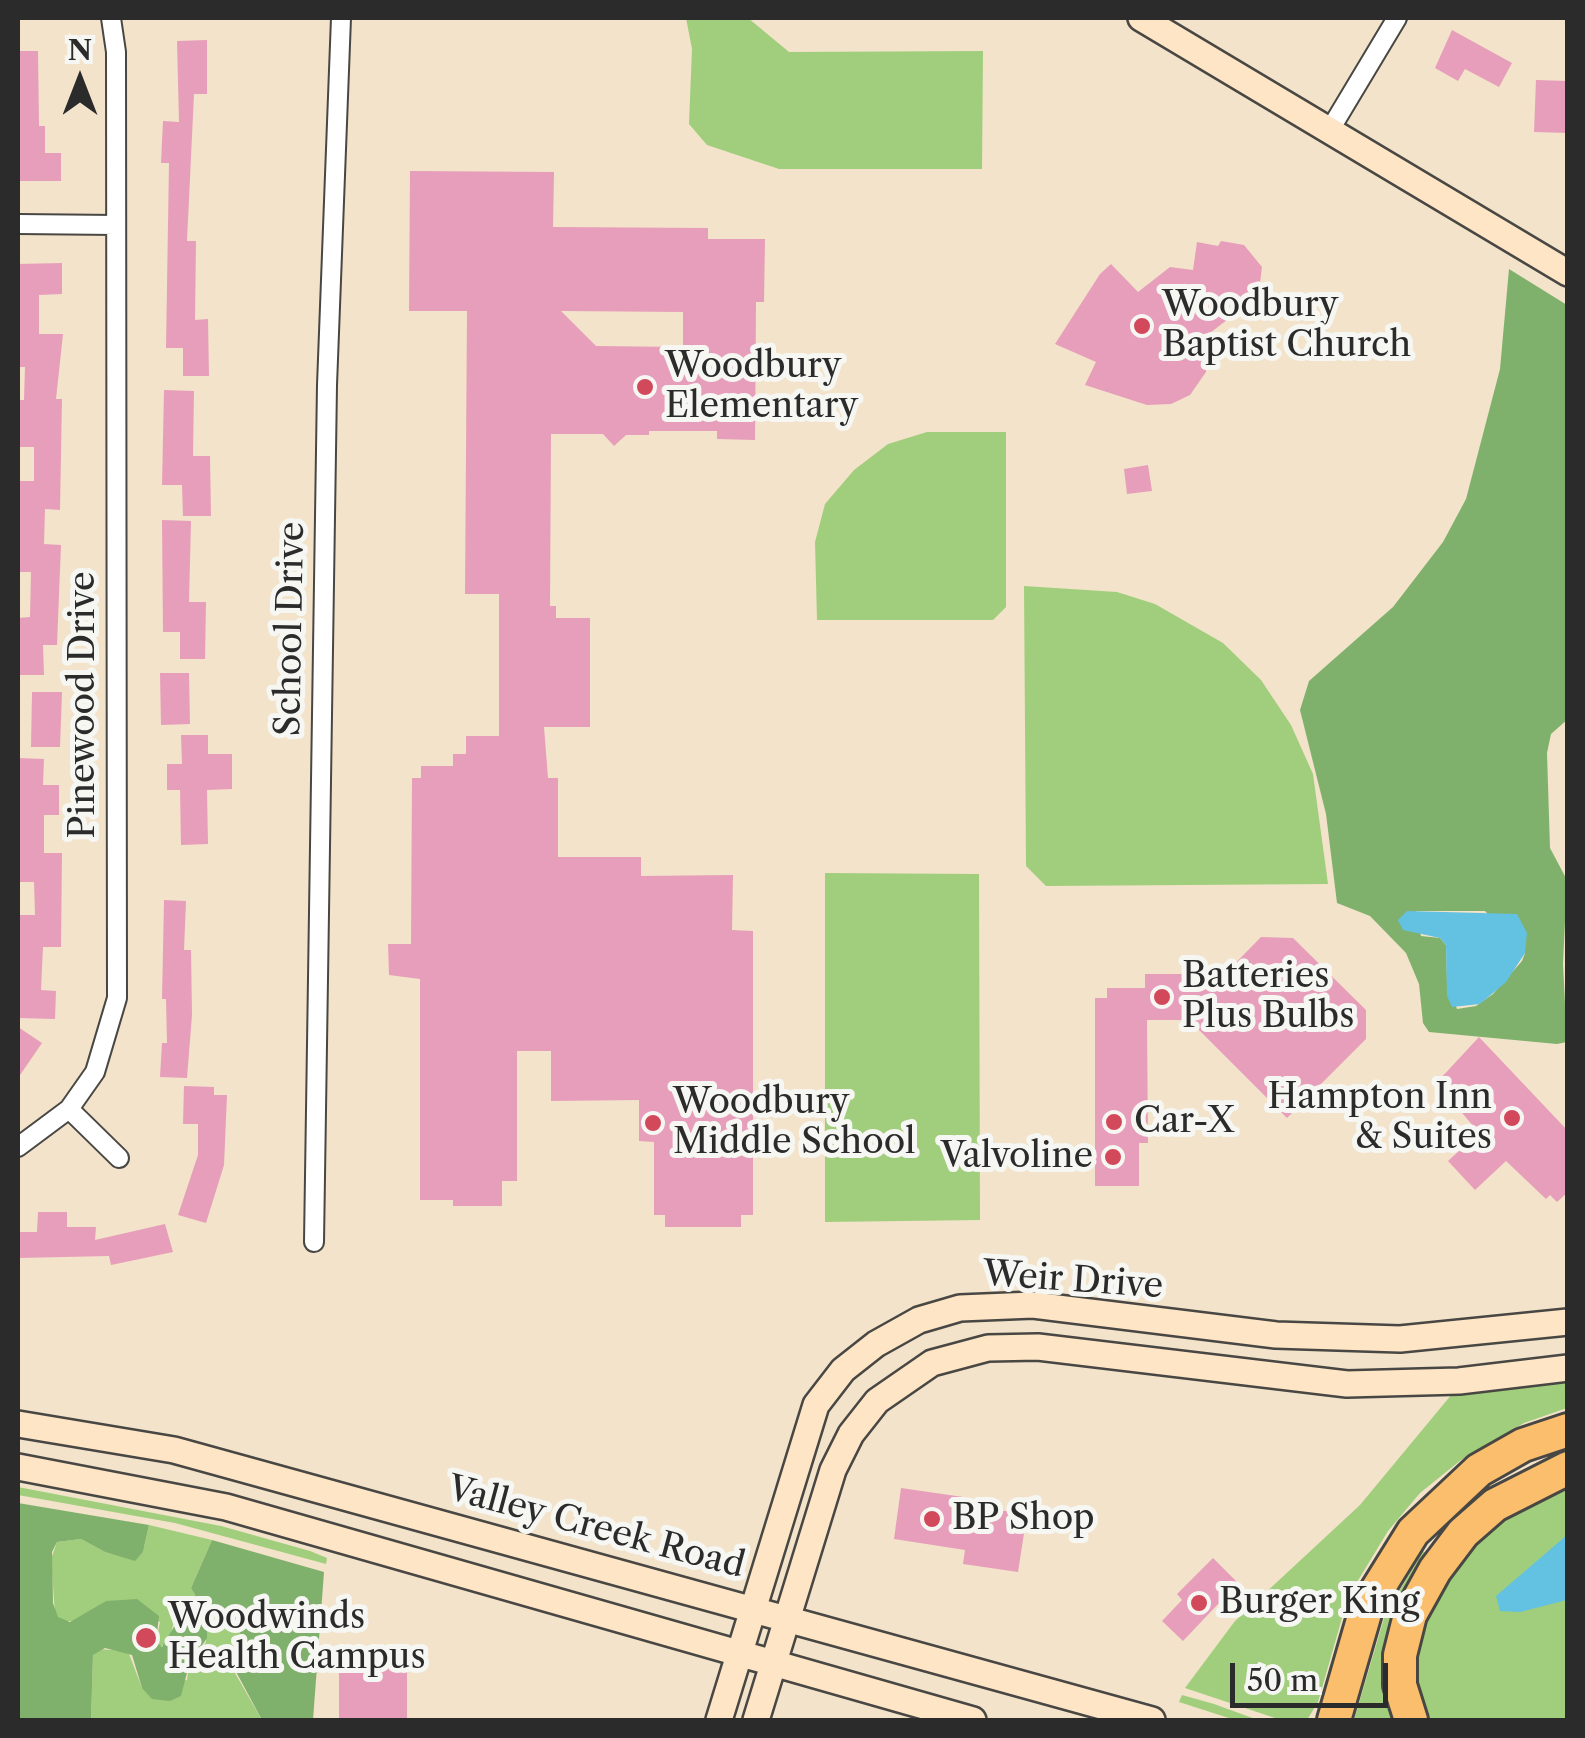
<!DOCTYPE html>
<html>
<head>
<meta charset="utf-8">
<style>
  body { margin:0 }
  #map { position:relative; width:1585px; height:1738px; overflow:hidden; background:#f2e3ca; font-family:"Libre Caslon Text",serif }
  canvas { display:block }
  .frame { position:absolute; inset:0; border:20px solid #2b2b2b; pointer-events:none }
  .north { position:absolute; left:30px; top:30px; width:100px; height:100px; -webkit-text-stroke:8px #f6f6f2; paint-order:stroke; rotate:0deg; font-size:28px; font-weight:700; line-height:40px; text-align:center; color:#2b2b2b }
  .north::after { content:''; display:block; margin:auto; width:35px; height:45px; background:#2b2b2b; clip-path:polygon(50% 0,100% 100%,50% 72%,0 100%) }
  .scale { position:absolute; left:1230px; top:1663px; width:158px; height:45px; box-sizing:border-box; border:5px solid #2b2b2b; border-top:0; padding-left:12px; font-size:30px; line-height:35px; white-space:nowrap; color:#2b2b2b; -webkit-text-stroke:8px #f6f6f2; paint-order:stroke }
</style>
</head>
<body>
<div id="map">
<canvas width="1585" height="1738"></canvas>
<div class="frame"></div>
<div class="north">N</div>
<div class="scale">50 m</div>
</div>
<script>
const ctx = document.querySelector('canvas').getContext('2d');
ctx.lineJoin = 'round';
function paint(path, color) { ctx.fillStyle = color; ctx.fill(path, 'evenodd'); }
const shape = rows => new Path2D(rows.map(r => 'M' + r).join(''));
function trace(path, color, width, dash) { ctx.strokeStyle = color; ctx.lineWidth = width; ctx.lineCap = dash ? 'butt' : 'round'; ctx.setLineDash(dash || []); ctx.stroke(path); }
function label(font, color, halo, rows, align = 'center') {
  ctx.font = font + ' "Libre Caslon Text",serif'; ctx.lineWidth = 10; ctx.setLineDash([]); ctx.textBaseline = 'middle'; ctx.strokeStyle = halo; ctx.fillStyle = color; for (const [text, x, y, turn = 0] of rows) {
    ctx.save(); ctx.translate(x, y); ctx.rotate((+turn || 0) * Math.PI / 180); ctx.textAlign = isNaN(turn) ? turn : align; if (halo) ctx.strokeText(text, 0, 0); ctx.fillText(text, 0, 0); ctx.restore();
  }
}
paint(shape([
  [686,18,748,18,789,52,983,51,982,169,779,169,707,145,689,124,692,49],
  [927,432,1006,432,1006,607,993,620,817,620,815,542,825,504,854,470,888,444],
  [1024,586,1117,592,1155,604,1223,643,1261,680,1291,725,1313,774,1328,884,1046,886,1026,866],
  [825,873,979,874,980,1220,825,1222],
  [1567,1381,1567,1408,1524,1423,1461,1460,1420,1493,1388,1531,1348,1597,1318,1702,1307,1720,1281,1720,1185,1688,1235,1621,1360,1505,1452,1394],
  [1567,1480,1567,1720,1424,1720,1417,1704,1413,1651,1441,1582,1496,1521],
  [18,1487,221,1526,310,1551,327,1558,326,1564,175,1523,18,1495],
  [149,1525,212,1540,191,1588,199,1602,236,1626,241,1635,243,1649,235,1663,235,1673,262,1720,91,1720,93,1655,98,1649,128,1651,142,1688,187,1680,189,1665,206,1642,204,1625,193,1619,173,1625,169,1642,160,1647,156,1642,160,1622,106,1601,78,1621,61,1621,55,1614,51,1559,57,1542,81,1539,105,1552,135,1560,143,1552],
  [1423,1551,1430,1556,1398,1720,1354,1720,1385,1615],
  [1182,1695,1214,1704,1258,1720,1235,1720,1179,1702]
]), '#a1ce7c');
paint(shape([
  [1509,269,1567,305,1568,719,1551,734,1547,753,1550,848,1567,880,1563,964,1567,1042,1557,1044,1429,1032,1423,1023,1419,984,1406,953,1370,916,1337,903,1326,814,1300,710,1309,681,1393,607,1443,542,1466,499,1500,369],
  [1416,911,1485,911,1525,953,1522,961,1493,994,1476,1006,1457,1009,1447,982,1446,945,1440,938,1421,936],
  [18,1503,149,1525,143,1552,135,1561,105,1552,81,1539,57,1542,52,1552,53,1603,58,1617,70,1622,106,1601,137,1599,159,1616,156,1642,162,1647,178,1620,199,1621,207,1629,207,1638,189,1665,181,1696,170,1701,152,1699,142,1688,132,1655,105,1648,93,1655,91,1720,18,1720],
  [212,1540,324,1572,313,1720,262,1720,234,1668,243,1649,241,1635,235,1626,199,1602,191,1588]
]), '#80b16c');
paint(shape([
  [1407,911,1517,914,1527,933,1525,953,1506,982,1480,1004,1452,1007,1447,996,1446,945,1440,938,1403,930,1398,920],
  [1567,1535,1567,1600,1520,1612,1500,1611,1496,1596]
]), '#63c1e1');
paint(shape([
  [1452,30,1512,63,1499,87,1465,69,1458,81,1435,68],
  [207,40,207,94,194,94,187,241,196,241,195,320,208,319,209,376,183,376,183,348,166,348,169,163,161,163,163,121,179,122,177,41],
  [18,51,38,51,39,126,45,126,45,153,61,153,61,181,18,181],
  [1536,80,1568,81,1568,133,1534,132],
  [410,171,554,172,553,227,708,228,708,239,765,239,764,302,756,302,755,440,717,439,717,431,649,431,649,435,626,435,614,446,603,434,551,434,550,606,556,606,556,618,590,618,590,727,544,727,548,778,558,778,558,857,641,857,641,876,733,875,732,930,753,931,753,1215,741,1215,741,1227,665,1227,665,1215,654,1215,654,1142,639,1141,639,1100,551,1101,551,1051,517,1051,517,1181,502,1181,502,1206,453,1206,453,1200,420,1200,420,979,389,975,388,944,411,944,412,778,421,778,421,766,453,766,453,754,466,754,466,736,499,736,499,594,465,594,467,311,409,311],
  [561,311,683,312,683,347,596,346],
  [1221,241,1244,245,1262,267,1259,291,1255,293,1251,315,1236,313,1206,336,1206,372,1190,395,1171,404,1147,405,1085,385,1096,362,1055,344,1100,274,1111,264,1138,292,1170,267,1193,270,1197,242,1218,246],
  [62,263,62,294,39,295,39,334,63,334,56,399,62,399,60,510,45,509,44,544,61,545,57,645,43,645,44,675,18,675,18,618,30,617,31,572,19,572,18,481,34,481,34,447,18,447,18,400,24,400,25,367,18,367,18,264],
  [164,390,194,391,193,456,210,456,211,516,183,516,182,485,162,485],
  [1148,465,1152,491,1127,494,1124,469],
  [162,520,191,521,189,602,206,602,205,659,180,659,180,632,163,632],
  [160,673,189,673,190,724,161,725],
  [32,692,62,692,60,747,31,747],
  [181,735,208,735,208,754,232,754,232,789,207,790,208,844,181,845,180,790,167,790,167,764,182,764],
  [18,758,44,759,43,785,59,785,59,815,44,815,44,853,62,853,61,947,43,947,41,990,56,991,55,1019,18,1018,18,915,35,915,34,882,18,882],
  [164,900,186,901,184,950,191,950,192,1015,187,1078,160,1077,162,1043,167,1043,166,999,162,999],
  [1261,937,1293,938,1366,1010,1366,1039,1287,1118,1189,1020,1147,1020,1148,1143,1139,1143,1139,1186,1095,1186,1095,998,1107,998,1107,988,1145,988,1145,974,1206,974,1216,983],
  [18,1027,42,1043,18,1078],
  [1479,1037,1568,1131,1568,1192,1557,1202,1550,1195,1546,1199,1506,1161,1475,1190,1448,1161,1479,1133,1442,1089,1446,1085,1440,1079],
  [184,1086,214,1087,214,1095,227,1095,224,1165,206,1223,178,1215,198,1155,198,1124,183,1124],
  [38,1212,67,1212,67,1227,96,1227,95,1240,165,1224,173,1252,111,1265,109,1256,18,1258,18,1232,37,1232],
  [901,1488,970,1498,969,1506,1027,1514,1018,1572,963,1564,965,1550,894,1539],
  [1213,1558,1238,1583,1183,1641,1162,1621,1182,1600,1177,1594],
  [339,1664,407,1664,407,1720,339,1720]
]), '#e79eba');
const street = shape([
  [1331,128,1397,18],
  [18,224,116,225],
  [69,1109,119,1158],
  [18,1147,69,1109,95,1072,117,998,116,52,111,18],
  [314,1242,327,385,341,18]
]);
const secondary = shape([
  [1141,18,1568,273],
  [18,1424,174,1450,1152,1720],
  [18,1467,226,1507,973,1720],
  [719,1720,816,1405,843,1370,876,1344,919,1320,960,1308,1033,1305,1276,1335,1400,1339,1568,1322],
  [756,1720,833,1470,851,1434,877,1401,932,1363,988,1348,1038,1347,1347,1384,1459,1381,1568,1368]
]);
const highway = shape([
  [1334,1720,1367,1606,1413,1532,1479,1470,1523,1445,1568,1430],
  [1411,1720,1400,1685,1400,1655,1410,1615,1435,1570,1463,1533,1495,1505,1568,1468]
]);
trace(street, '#494743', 22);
trace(secondary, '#494743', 30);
trace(highway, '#494743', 38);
trace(street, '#fff', 18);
trace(secondary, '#fde5c5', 25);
trace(highway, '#fabe6d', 32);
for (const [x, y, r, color] of [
  [1142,326,10,"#d1495b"],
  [645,387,10,"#d1495b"],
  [1162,997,10,"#d1495b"],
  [1512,1118,10,"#d1495b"],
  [1114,1122,10,"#d1495b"],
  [653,1123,10,"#d1495b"],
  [1113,1157,10,"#d1495b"],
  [932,1519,10,"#d1495b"],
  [1199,1603,10,"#d1495b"],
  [146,1638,12,"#d1495b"]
]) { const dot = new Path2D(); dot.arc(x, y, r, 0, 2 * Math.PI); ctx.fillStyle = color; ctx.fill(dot); trace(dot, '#f6f6f2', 4); }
label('35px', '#2b2b2b', '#f6f6f2', [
  ["Woodbury",1162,306],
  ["Baptist Church",1162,346],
  ["Woodbury",665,367],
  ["Elementary",665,407],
  ["Batteries",1182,977],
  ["Plus Bulbs",1182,1017],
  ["Hampton Inn",1492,1098,"right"],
  ["& Suites",1492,1138,"right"],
  ["Woodbury",673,1103],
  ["Middle School",673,1143],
  ["Car-X",1134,1122],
  ["Valvoline",1093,1157,"right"],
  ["BP Shop",952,1519],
  ["Burger King",1219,1603],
  ["Woodwinds",168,1618],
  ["Health Campus",168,1658]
], 'left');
label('35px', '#2b2b2b', '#f6f6f2', [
  ["School Drive",291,629,-89],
  ["Pinewood Drive",84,705,-90],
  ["Weir Drive",1073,1281,4],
  ["Valley Creek Road",596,1528,15]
]);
</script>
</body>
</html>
